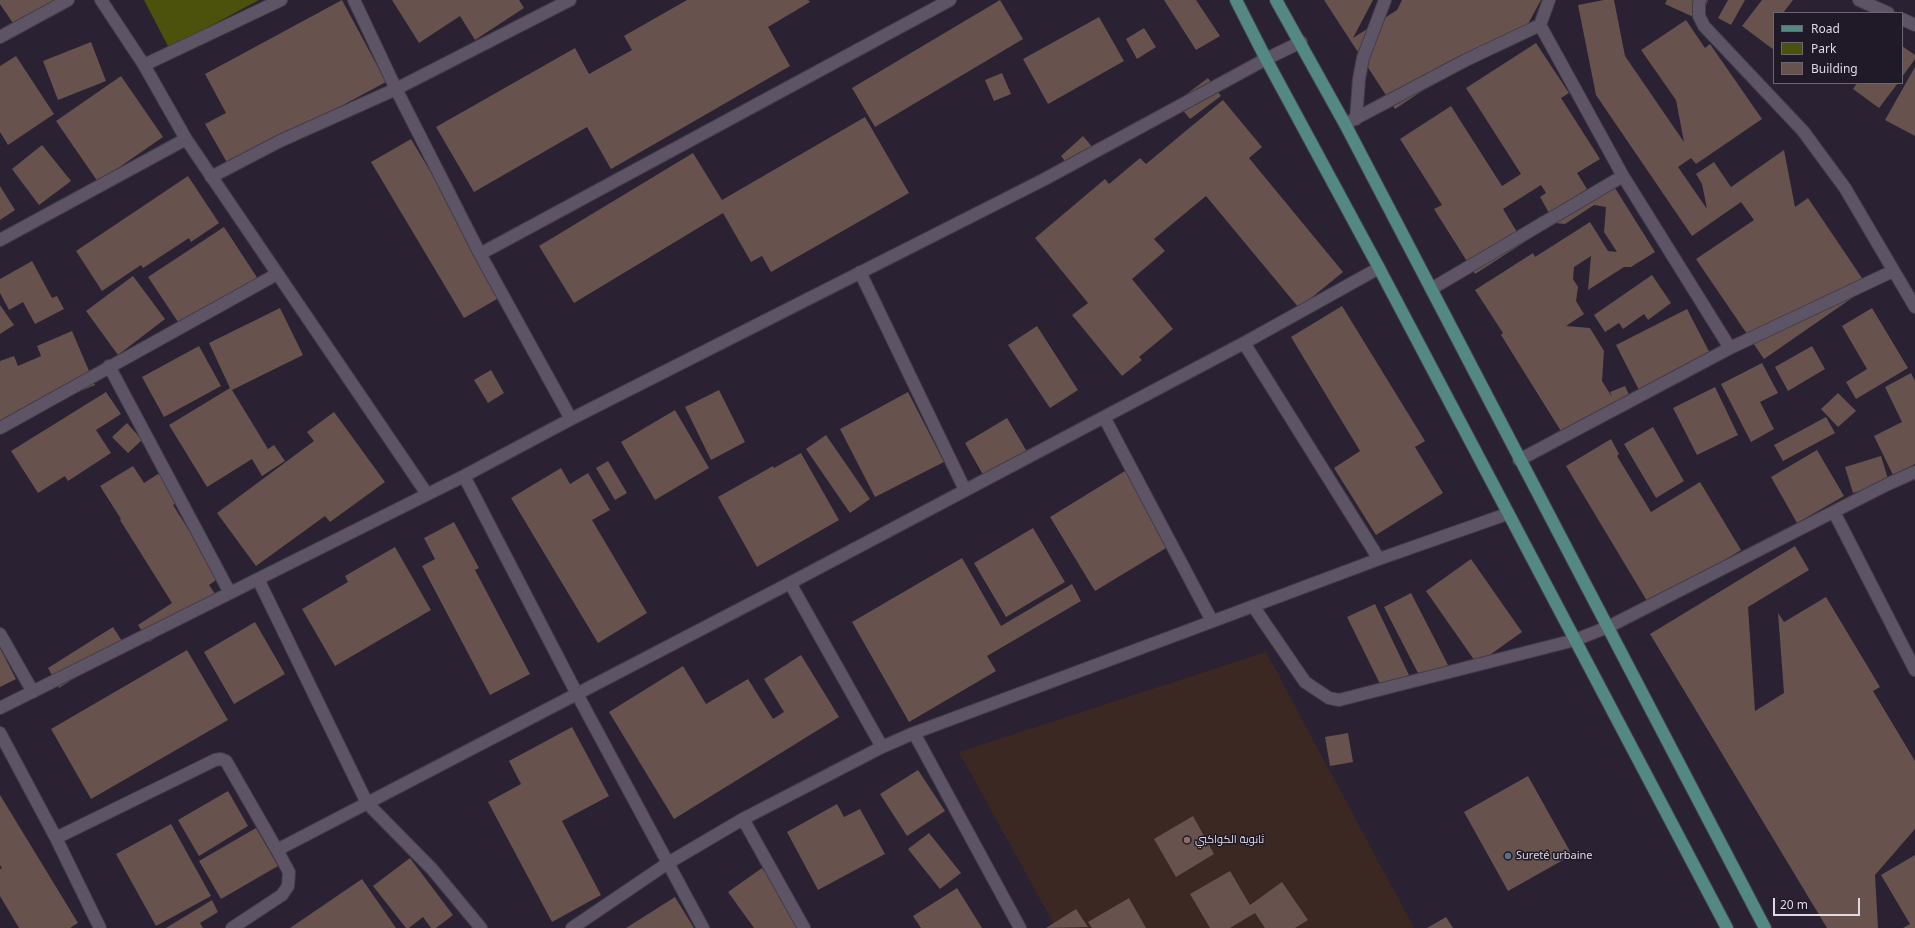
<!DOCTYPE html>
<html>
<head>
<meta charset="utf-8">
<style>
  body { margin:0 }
  #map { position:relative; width:1915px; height:928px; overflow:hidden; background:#2a2232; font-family:"Noto Sans",sans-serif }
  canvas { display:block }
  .legend { position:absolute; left:1773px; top:12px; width:130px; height:72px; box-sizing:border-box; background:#201928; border:1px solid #6c6673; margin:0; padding:5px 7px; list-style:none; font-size:12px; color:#dfdae4 }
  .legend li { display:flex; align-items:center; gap:8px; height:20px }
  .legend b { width:20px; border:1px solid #6c6673 }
  .scale { position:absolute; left:1773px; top:898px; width:87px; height:18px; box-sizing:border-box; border:2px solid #dfdae4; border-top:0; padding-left:5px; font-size:12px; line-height:14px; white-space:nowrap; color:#dfdae4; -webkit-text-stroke:3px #201928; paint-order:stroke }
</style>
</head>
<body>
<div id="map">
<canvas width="1915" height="928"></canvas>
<ul class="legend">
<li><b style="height:5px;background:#548883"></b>Road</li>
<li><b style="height:11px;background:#4c510c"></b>Park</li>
<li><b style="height:11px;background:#67524d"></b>Building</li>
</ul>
<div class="scale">20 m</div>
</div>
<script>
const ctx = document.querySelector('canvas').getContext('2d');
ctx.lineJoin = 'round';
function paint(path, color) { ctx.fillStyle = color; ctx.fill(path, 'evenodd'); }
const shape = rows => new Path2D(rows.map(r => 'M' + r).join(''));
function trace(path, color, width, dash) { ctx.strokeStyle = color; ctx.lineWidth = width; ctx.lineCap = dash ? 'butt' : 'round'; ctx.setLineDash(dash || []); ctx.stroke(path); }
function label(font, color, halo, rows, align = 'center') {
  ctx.font = font + ' "Noto Sans",Cairo,sans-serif'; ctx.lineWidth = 3; ctx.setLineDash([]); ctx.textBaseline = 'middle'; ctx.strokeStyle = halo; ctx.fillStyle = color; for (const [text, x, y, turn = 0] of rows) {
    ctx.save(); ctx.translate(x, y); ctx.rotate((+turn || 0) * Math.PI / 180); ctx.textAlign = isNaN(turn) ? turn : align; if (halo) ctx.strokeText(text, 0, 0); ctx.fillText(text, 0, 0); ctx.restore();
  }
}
paint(shape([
  [1266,652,1414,928,1056,928,959,752]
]), '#3b2823');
paint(shape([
  [144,0,259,0,169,48]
]), '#4c510c');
paint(shape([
  [0,0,58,0,17,29,0,4],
  [342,0,386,82,229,166,205,124,226,113,205,74],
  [392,0,519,0,524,8,475,40,460,16,419,43],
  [687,0,808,0,810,2,768,27,790,66,611,169,587,127,474,192,436,127,575,48,589,74,632,50,624,36],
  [1000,0,1023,39,875,127,852,88],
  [1164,0,1196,0,1220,36,1196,50],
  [1324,0,1373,0,1353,38,1397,10,1402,0,1541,0,1522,35,1513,31,1395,109],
  [1604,0,1614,0,1625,56,1684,142,1676,100,1641,50,1686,20,1705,48,1710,44,1762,119,1696,164,1691,158,1678,167,1707,209,1702,184,1696,174,1714,162,1731,187,1784,150,1795,207,1808,198,1868,287,1764,359,1696,259,1754,220,1741,202,1692,236,1596,95,1578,5],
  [1667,0,1708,0,1700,20,1665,4],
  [1728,0,1745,0,1731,25,1718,18],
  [1762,0,1793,0,1783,13,1774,13,1774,50,1742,26],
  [1099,17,1124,61,1048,104,1023,59],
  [1144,28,1156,47,1137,59,1126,39],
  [91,42,106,81,58,100,43,61],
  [1536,43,1569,93,1561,98,1600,159,1577,173,1587,189,1549,213,1540,197,1546,193,1541,185,1503,209,1517,232,1541,216,1544,222,1610,180,1655,252,1631,267,1624,267,1588,290,1591,256,1574,267,1573,279,1578,287,1576,301,1584,314,1566,326,1590,328,1604,351,1602,381,1612,397,1610,392,1625,386,1632,401,1564,436,1501,335,1503,333,1475,290,1533,253,1535,257,1590,222,1608,251,1617,252,1604,232,1606,207,1594,205,1565,224,1544,222,1548,227,1475,274,1434,209,1442,205,1400,139,1451,106,1502,186,1521,174,1466,88],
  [1902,46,1915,55,1915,59,1902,77],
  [16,56,54,114,8,145,0,132,0,66],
  [1915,67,1915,136,1885,120],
  [1002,73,1011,94,994,101,985,80],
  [121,76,163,137,98,182,56,121],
  [1208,78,1221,96,1190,119,1176,102],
  [1857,83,1898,83,1879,108,1853,89],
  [1223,100,1262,147,1249,158,1343,272,1299,308,1206,196,1154,239,1165,251,1132,279,1173,329,1139,357,1142,360,1122,376,1072,315,1088,303,1035,238,1105,179,1109,184,1140,158,1146,164],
  [865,117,909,193,771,272,762,256,751,262,723,213,574,303,539,246,693,153,722,200],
  [1083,136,1094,149,1071,169,1061,156],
  [411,139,504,295,464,318,371,162],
  [42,145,71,181,39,205,12,169],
  [188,176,219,223,191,242,189,238,143,268,141,265,102,291,76,251],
  [0,186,15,210,0,220],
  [224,227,260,282,184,331,148,277],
  [32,261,52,298,57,296,64,309,35,324,23,302,9,310,0,293,0,279],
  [1652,275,1671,303,1648,320,1644,314,1623,329,1619,323,1605,332,1594,315],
  [133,276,165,319,118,355,86,311],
  [0,305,14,325,0,334],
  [1342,306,1425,441,1415,447,1443,493,1376,535,1334,468,1360,451,1291,337],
  [280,308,303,355,232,390,268,449,274,445,285,461,262,476,252,459,207,487,169,425,230,388,209,343],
  [1872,308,1908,368,1856,399,1846,382,1867,369,1842,326],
  [1687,309,1712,357,1641,394,1616,345],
  [1037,326,1078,390,1050,408,1008,345],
  [72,331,95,385,0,425,0,361,14,356,18,366,41,356,37,346],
  [199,346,221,386,164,417,142,377],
  [1812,346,1825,369,1788,391,1775,367],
  [1762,363,1778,393,1760,402,1774,429,1751,442,1721,384],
  [491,370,504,393,488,403,474,380],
  [1911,373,1915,381,1915,464,1893,475,1874,436,1902,422,1885,387],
  [1715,387,1738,435,1697,455,1673,408],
  [719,390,745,442,711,460,685,407],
  [106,392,121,414,96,430,111,453,68,481,65,476,38,493,11,451],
  [908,392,944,462,875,497,840,429],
  [1838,393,1856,411,1838,427,1821,409],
  [675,410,709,468,655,500,621,442],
  [334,412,385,482,330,522,325,516,256,566,217,513,314,441,307,432],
  [1826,417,1835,433,1783,461,1774,445],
  [1007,418,1029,455,986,480,965,443],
  [127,423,142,440,128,453,112,437],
  [1653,427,1684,481,1656,498,1624,444],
  [826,435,870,499,850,513,806,449],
  [1611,439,1619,454,1617,456,1651,512,1700,482,1741,550,1650,606,1566,466],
  [1817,450,1844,496,1797,523,1771,477],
  [801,453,839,520,757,567,718,497,773,466,774,468],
  [1881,456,1889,482,1853,493,1845,467],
  [608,461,627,493,615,500,596,468],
  [133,466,144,483,166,469,185,498,173,505,219,578,209,585,218,598,149,642,138,625,172,603,120,520,121,519,100,486],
  [561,468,570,484,588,473,610,510,592,520,647,613,598,643,511,498],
  [1125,471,1171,545,1095,591,1050,517],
  [454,522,479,568,475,570,530,674,490,695,422,566,435,559,424,538],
  [1033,528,1065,582,1006,617,974,563],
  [1795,546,1809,570,1748,607,1755,711,1784,693,1778,613,1784,622,1826,597,1880,687,1873,691,1915,761,1915,829,1875,875,1878,928,1827,928,1650,634],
  [395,547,431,610,335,666,302,609,348,582,345,576],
  [962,558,1001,626,1072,584,1081,601,987,656,996,671,909,722,852,622],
  [1471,559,1522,632,1477,664,1426,591],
  [1411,593,1448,665,1421,679,1384,607],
  [1375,604,1409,675,1382,688,1347,617],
  [255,622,285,674,234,704,204,652],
  [113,627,125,646,59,688,48,668],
  [0,648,16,679,0,687],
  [187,650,228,720,91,799,51,729],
  [801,655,839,717,674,819,609,712,683,666,706,704,748,679,773,719,784,712,764,679],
  [572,727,609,796,562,821,601,895,552,922,488,802,521,784,509,761],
  [1348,733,1353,762,1330,766,1325,737],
  [918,770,945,811,907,836,880,794],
  [1528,776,1572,855,1508,891,1464,812],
  [228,791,248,826,199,856,178,820],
  [0,795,78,923,70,928,19,928,0,896,0,869,2,868,0,865],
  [837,804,844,817,860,809,885,854,818,890,787,832],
  [1193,816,1214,854,1176,877,1154,839],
  [171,824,211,896,156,926,116,854],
  [256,828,278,866,221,899,199,861],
  [929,833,961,873,940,889,908,849],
  [1915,855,1915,928,1903,928,1910,924,1881,875],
  [410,858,453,915,436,928,431,928,423,917,409,928,406,928,373,886],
  [762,868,804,928,754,928,728,892],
  [1230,871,1250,905,1282,882,1308,920,1295,928,1265,928,1255,913,1230,928,1210,928,1190,894],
  [362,879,396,928,290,928],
  [957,888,982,928,921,928,913,916],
  [675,897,694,928,626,928],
  [1129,898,1146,928,1092,928,1088,922],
  [212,900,218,912,200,923,203,928,166,928],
  [1076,909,1088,927,1046,928],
  [1446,917,1453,928,1427,928]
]), '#67524d');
const minor = shape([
  [101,0,144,65,186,139,427,494],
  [354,0,396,89,480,254,571,419],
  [1700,0,1699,4,1699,16,1704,26,1803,131,1845,188,1915,307],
  [1859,0,1888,13],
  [1902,19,1915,25],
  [1540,25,1623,176,1730,348],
  [0,37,68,0],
  [144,65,281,0],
  [1356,119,1359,79,1363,58,1385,0],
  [1345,124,1466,60,1540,25,1549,0],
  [211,177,280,141,396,89,570,0],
  [0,240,186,139],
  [480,254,950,0],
  [860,272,965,490],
  [1431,289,1623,176],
  [1244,343,1379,559],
  [109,366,230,593],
  [1104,417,1212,621],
  [0,428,277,274],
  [1519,460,1730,348,1893,271],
  [464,476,577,694,703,928],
  [1834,512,1915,670],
  [258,579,367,803,432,869,481,928],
  [790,583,882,747],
  [1253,606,1305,682,1329,698,1339,700,1575,640,1608,627,1886,485,1915,472],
  [0,634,33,692],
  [0,708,464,476,571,419,1043,180,1266,59,1301,42],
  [0,733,56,838,100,928],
  [914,733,1020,928],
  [743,819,804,928],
  [56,838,215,760,221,759,226,761,277,850],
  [232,928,282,895,288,886,289,872,277,850,790,583,1244,343,1379,268],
  [572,928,668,863,743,819,882,747,914,733,1379,559,1507,514]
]);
const major = shape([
  [1236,0,1266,59,1379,268,1727,928],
  [1276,0,1345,124,1765,928]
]);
trace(minor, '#433d4a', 14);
trace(major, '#433d4a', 14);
trace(minor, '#5d5466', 12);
trace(major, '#548883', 12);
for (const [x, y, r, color] of [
  [1187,840,4,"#8d6e63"],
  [1508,856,4,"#5c6f8a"]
]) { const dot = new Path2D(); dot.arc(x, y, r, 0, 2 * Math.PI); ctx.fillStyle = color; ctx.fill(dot); trace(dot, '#201928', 1.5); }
label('11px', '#dfdae4', '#201928', [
  ["ثانوية الكواكبي",1195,840],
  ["Sureté urbaine",1516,856]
], 'left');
</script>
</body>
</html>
